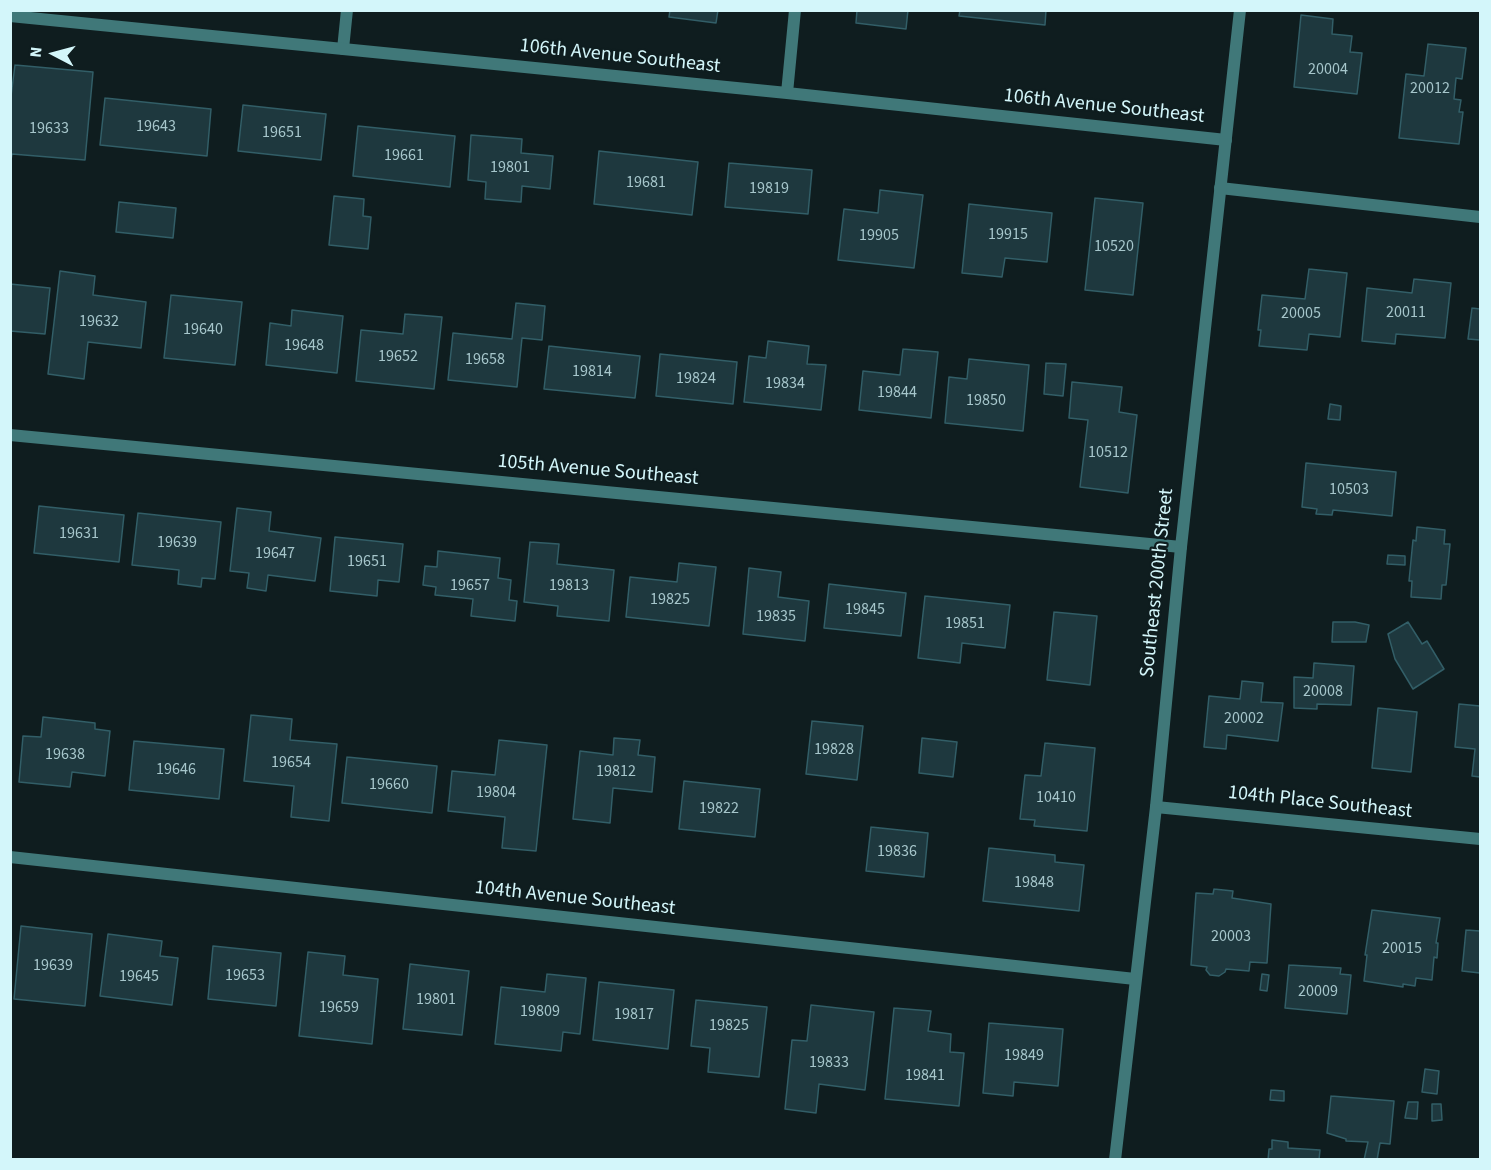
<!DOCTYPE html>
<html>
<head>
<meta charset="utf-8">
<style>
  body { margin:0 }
  #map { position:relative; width:1491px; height:1170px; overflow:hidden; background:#0f1d1f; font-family:"Source Sans 3",sans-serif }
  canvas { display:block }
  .frame { position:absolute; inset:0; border:12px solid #d3f6fa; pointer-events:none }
  .north { position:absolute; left:24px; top:24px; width:60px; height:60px; -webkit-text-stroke:4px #0f1d1f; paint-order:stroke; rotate:276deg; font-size:16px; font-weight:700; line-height:24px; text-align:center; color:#d3f6fa }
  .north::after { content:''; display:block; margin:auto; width:21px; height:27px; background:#d3f6fa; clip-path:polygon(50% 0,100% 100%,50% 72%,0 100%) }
</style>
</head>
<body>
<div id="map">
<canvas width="1491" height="1170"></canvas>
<div class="frame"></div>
<div class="north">N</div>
</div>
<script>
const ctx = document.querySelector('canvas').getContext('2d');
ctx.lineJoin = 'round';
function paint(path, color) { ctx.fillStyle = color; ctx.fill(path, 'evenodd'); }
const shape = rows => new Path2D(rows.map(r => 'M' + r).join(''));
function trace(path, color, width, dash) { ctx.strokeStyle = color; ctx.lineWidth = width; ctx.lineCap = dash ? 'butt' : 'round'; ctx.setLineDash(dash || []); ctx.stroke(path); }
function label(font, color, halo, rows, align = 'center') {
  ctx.font = font + ' "Source Sans 3",sans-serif'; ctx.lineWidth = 4.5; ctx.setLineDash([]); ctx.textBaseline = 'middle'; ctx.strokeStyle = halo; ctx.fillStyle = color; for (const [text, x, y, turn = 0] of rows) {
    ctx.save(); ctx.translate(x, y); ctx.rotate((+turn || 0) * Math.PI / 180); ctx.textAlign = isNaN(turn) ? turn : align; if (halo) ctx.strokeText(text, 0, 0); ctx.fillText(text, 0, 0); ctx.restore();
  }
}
const building = shape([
  [670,10,718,10,716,23,669,17,670,10],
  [857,10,908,10,906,29,856,23,857,10],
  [960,10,1046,10,1045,25,959,16,960,10],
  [1301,15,1333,19,1332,34,1352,36,1350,52,1362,53,1357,94,1294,87,1301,15],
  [1428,44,1466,48,1462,79,1456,78,1454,99,1461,100,1459,112,1463,112,1459,144,1399,138,1406,74,1424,76,1428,44],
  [15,65,93,72,85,160,12,154,10,166,10,104,15,65],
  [105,98,211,109,207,156,100,145,105,98],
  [243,105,326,114,321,160,238,151,243,105],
  [358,126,455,136,450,187,353,176,358,126],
  [471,135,522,139,521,153,553,156,550,189,522,186,521,202,485,199,486,182,468,180,471,135],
  [599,151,698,162,692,215,594,204,599,151],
  [729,163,812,170,808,214,725,207,729,163],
  [880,190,923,195,914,268,838,260,844,209,878,213,880,190],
  [334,196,364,199,363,216,371,217,368,249,329,245,334,196],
  [1095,198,1143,203,1133,295,1085,290,1095,198],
  [119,202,176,208,173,238,116,232,119,202],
  [969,204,1052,213,1047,262,1005,258,1002,277,962,273,969,204],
  [1309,269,1347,273,1340,337,1309,334,1307,350,1259,346,1261,330,1258,330,1262,295,1305,299,1309,269],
  [60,271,95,276,93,295,146,302,141,348,88,342,84,379,48,374,60,271],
  [1414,279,1451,283,1445,338,1396,334,1395,344,1362,341,1367,288,1412,293,1414,279],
  [10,284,50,288,45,334,10,331,10,284],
  [171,295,242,302,235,365,164,358,171,295],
  [516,303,545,306,542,340,522,338,517,387,448,380,453,333,512,339,516,303],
  [1472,308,1480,309,1480,346,1480,340,1468,339,1472,308],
  [292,310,343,316,337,373,266,365,270,323,291,326,292,310],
  [405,314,442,317,434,389,356,381,361,330,403,334,405,314],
  [768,341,809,346,807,364,826,365,821,410,744,402,749,356,766,358,768,341],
  [549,346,640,356,635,398,544,389,549,346],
  [903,349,938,352,931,418,859,410,863,371,900,375,903,349],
  [660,354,737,362,733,404,656,396,660,354],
  [969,359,1029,365,1023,431,945,423,949,377,967,379,969,359],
  [1046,363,1066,364,1063,396,1044,394,1046,363],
  [1072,382,1122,387,1119,412,1137,415,1128,493,1080,487,1088,420,1069,418,1072,382],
  [1330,404,1341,406,1340,420,1328,419,1330,404],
  [1306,463,1396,472,1392,516,1333,510,1332,515,1316,514,1317,509,1302,507,1306,463],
  [39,506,124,515,119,562,34,553,39,506],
  [237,508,271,512,269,531,321,538,315,581,268,575,266,591,247,588,249,573,230,571,237,508],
  [138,513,221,522,215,579,202,578,201,587,178,584,179,570,132,565,138,513],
  [1417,527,1445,530,1444,544,1450,544,1446,585,1442,585,1441,599,1411,597,1412,581,1409,581,1413,540,1416,541,1417,527],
  [335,537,403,544,399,582,378,580,377,596,330,591,335,537],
  [530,542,559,544,557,564,614,570,609,621,557,616,558,606,524,602,530,542],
  [438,551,500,558,498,578,511,580,509,600,517,601,515,621,471,616,473,599,435,595,436,587,423,585,425,566,437,567,438,551],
  [1388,555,1405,556,1405,565,1387,564,1388,555],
  [679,563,716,567,709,626,626,617,630,577,677,582,679,563],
  [749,568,781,572,778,597,809,601,805,641,743,634,749,568],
  [829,584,906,593,901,636,824,628,829,584],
  [925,596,1010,605,1005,648,962,643,960,663,918,658,925,596],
  [1054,612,1097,616,1090,685,1047,680,1054,612],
  [1333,622,1355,622,1369,625,1366,642,1332,642,1333,622],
  [1408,622,1422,644,1427,641,1444,669,1413,689,1395,659,1388,634,1408,622],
  [1314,663,1354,666,1351,705,1317,704,1317,709,1294,708,1294,677,1313,678,1314,663],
  [1242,681,1263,683,1261,702,1283,703,1278,741,1227,735,1226,749,1204,747,1209,696,1240,699,1242,681],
  [1459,704,1480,706,1480,777,1472,776,1475,749,1455,747,1459,704],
  [1378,708,1417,712,1411,772,1372,768,1378,708],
  [251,715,292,719,290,740,337,744,329,821,291,817,294,786,244,781,251,715],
  [43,717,95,723,95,729,110,731,105,776,72,772,70,787,19,782,23,736,41,737,43,717],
  [812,721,863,726,857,780,806,774,812,721],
  [614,738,640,740,638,755,655,757,652,792,613,788,610,823,573,819,580,751,613,755,614,738],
  [922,738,957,742,953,777,919,773,922,738],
  [499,740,547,745,536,851,502,848,505,817,448,811,452,771,495,775,499,740],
  [134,741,224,749,219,799,129,790,134,741],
  [1045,743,1095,748,1087,831,1034,826,1035,820,1020,819,1025,775,1041,776,1045,743],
  [347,757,437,766,432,813,342,803,347,757],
  [684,781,760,789,755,837,679,829,684,781],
  [871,827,928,833,924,877,866,871,871,827],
  [989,848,1055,855,1055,862,1084,865,1079,911,983,901,989,848],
  [1214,889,1233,891,1232,898,1271,904,1267,963,1250,962,1249,971,1226,969,1225,972,1219,976,1210,975,1206,970,1207,967,1191,965,1196,893,1213,894,1214,889],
  [1372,910,1440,918,1436,943,1438,943,1437,958,1434,957,1432,980,1416,978,1415,986,1403,984,1403,987,1364,981,1367,955,1365,955,1372,910],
  [21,926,92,934,85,1006,14,999,21,926],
  [1466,930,1480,931,1480,973,1462,971,1466,930],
  [108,934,162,941,160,956,178,958,172,1005,100,996,108,934],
  [213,946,281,953,276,1006,208,999,213,946],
  [308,952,345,956,343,975,378,979,372,1044,299,1036,308,952],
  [410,964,469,971,462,1035,403,1029,410,964],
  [1289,965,1341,968,1340,974,1351,975,1347,1014,1285,1008,1289,965],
  [547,974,586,978,580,1034,563,1032,561,1051,495,1044,501,987,545,992,547,974],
  [1262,974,1269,975,1267,991,1260,990,1262,974],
  [599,982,674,990,668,1049,593,1040,599,982],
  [696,1000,767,1007,759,1077,708,1072,710,1048,691,1046,696,1000],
  [811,1005,874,1012,865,1090,819,1084,816,1113,785,1109,792,1040,807,1041,811,1005],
  [894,1008,931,1011,928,1031,951,1034,950,1052,964,1053,959,1106,885,1099,894,1008],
  [989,1023,1063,1029,1058,1086,1014,1082,1013,1096,983,1093,989,1023],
  [1425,1069,1439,1071,1437,1094,1422,1092,1425,1069],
  [1271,1090,1284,1091,1284,1101,1270,1100,1271,1090],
  [1331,1096,1394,1101,1390,1144,1380,1143,1377,1160,1364,1160,1368,1142,1346,1141,1346,1139,1327,1133,1331,1096],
  [1408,1102,1418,1102,1417,1119,1405,1118,1408,1102],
  [1432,1104,1441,1104,1442,1120,1432,1121,1432,1104],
  [1272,1140,1288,1142,1288,1148,1320,1150,1319,1160,1268,1160,1269,1149,1272,1149,1272,1140]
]);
paint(building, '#1e383e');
trace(building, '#325e67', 1.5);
trace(shape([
  [343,49,347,10]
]), '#407879', 12);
trace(shape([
  [10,16,787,93,1226,140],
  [787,93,795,10],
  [1220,188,1480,217],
  [10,435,1181,547],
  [1156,807,1480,839],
  [10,857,1135,979]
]), '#407879', 12);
trace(shape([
  [1115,1160,1156,807,1181,547,1240,10]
]), '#407879', 12);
label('16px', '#a6c6cb', null, [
  ["20004",1328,70],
  ["20012",1430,89],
  ["19643",156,127],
  ["19633",49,129],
  ["19651",282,133],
  ["19661",404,156],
  ["19801",510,168],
  ["19681",646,183],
  ["19819",769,189],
  ["19915",1008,235],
  ["19905",879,236],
  ["10520",1114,247],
  ["20011",1406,313],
  ["20005",1301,314],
  ["19632",99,322],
  ["19640",203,330],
  ["19648",304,346],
  ["19652",398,357],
  ["19658",485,360],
  ["19814",592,372],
  ["19824",696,379],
  ["19834",785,384],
  ["19844",897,393],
  ["19850",986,401],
  ["10512",1108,453],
  ["10503",1349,490],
  ["19631",79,534],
  ["19639",177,543],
  ["19647",275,554],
  ["19651",367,562],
  ["19657",470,586],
  ["19813",569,586],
  ["19825",670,600],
  ["19845",865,610],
  ["19835",776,617],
  ["19851",965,624],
  ["20008",1323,692],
  ["20002",1244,719],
  ["19828",834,750],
  ["19638",65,755],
  ["19654",291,763],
  ["19646",176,770],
  ["19812",616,772],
  ["19660",389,785],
  ["19804",496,793],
  ["10410",1056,798],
  ["19822",719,809],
  ["19836",897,852],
  ["19848",1034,883],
  ["20003",1231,937],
  ["20015",1402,949],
  ["19639",53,966],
  ["19653",245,976],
  ["19645",139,977],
  ["20009",1318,992],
  ["19801",436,1000],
  ["19659",339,1008],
  ["19809",540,1012],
  ["19817",634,1015],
  ["19825",729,1026],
  ["19849",1024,1056],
  ["19833",829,1063],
  ["19841",925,1076]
]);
label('20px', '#d3f6fa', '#0f1d1f', [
  ["106th Avenue Southeast",620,57,6],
  ["106th Avenue Southeast",1104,107,6],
  ["105th Avenue Southeast",598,471,5],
  ["Southeast 200th Street",1158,583,-84],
  ["104th Place Southeast",1320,803,6],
  ["104th Avenue Southeast",575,899,6]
]);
</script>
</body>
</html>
